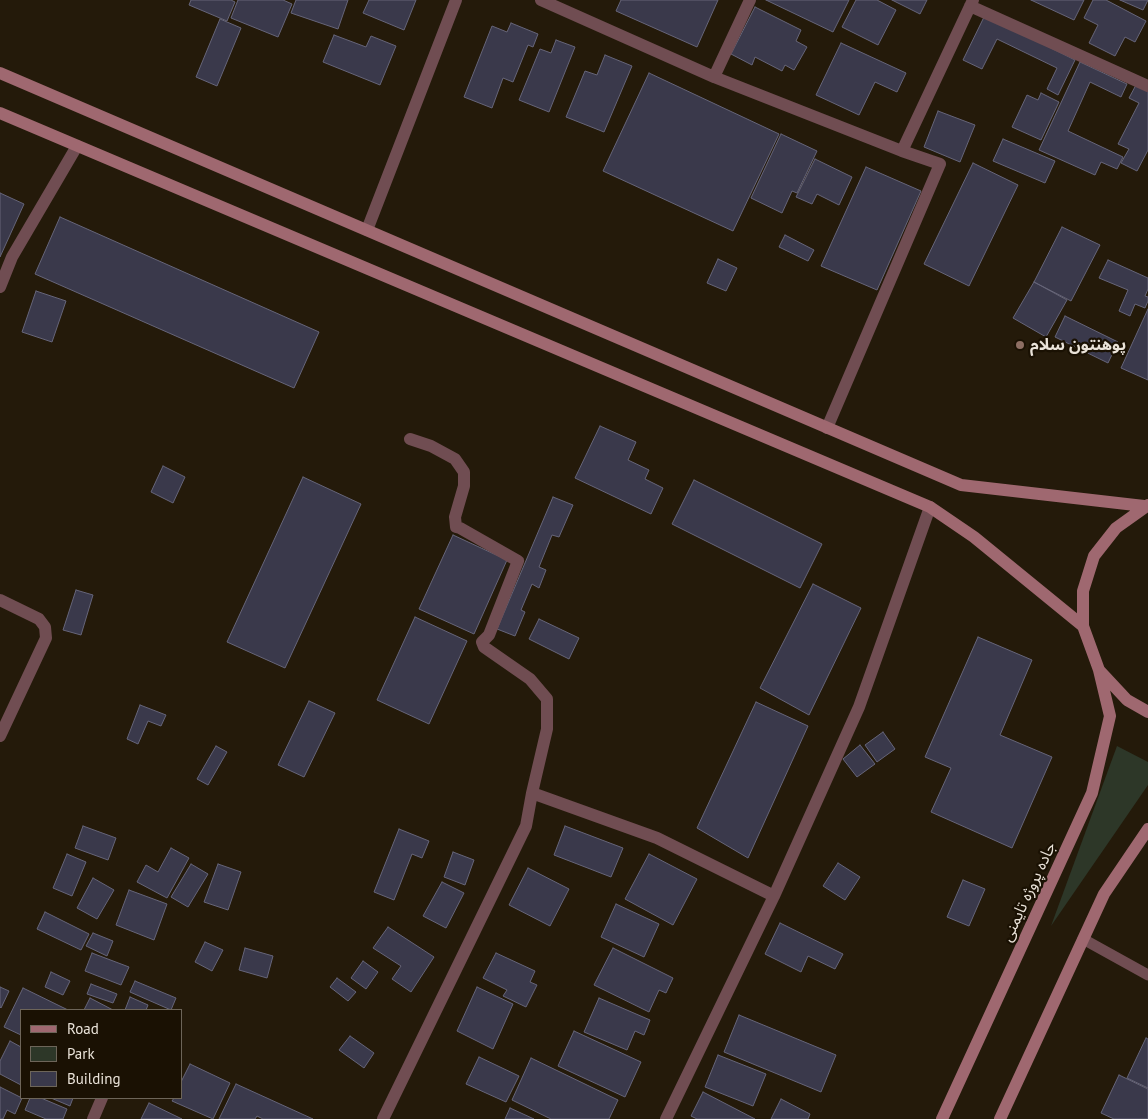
<!DOCTYPE html>
<html>
<head>
<meta charset="utf-8">
<style>
  body { margin:0 }
  #map { position:relative; width:1148px; height:1119px; overflow:hidden; background:#241a0a; font-family:"PT Sans",sans-serif }
  canvas { display:block }
  .legend { position:absolute; left:20px; top:1009px; width:162px; height:90px; box-sizing:border-box; background:#1a1103; border:1px solid #6d6559; margin:0; padding:6px 9px; list-style:none; font-size:15px; color:#eae3d9 }
  .legend li { display:flex; align-items:center; gap:10px; height:25px }
  .legend b { width:25px; border:1px solid #6d6559 }
</style>
</head>
<body>
<div id="map">
<canvas width="1148" height="1119"></canvas>
<ul class="legend">
<li><b style="height:6px;background:#9f6870"></b>Road</li>
<li><b style="height:14px;background:#2d3728"></b>Park</li>
<li><b style="height:14px;background:#3a394b"></b>Building</li>
</ul>
</div>
<script>
const ctx = document.querySelector('canvas').getContext('2d');
ctx.lineJoin = 'round';
function paint(path, color) { ctx.fillStyle = color; ctx.fill(path, 'evenodd'); }
const shape = rows => new Path2D(rows.map(r => 'M' + r).join(''));
function trace(path, color, width, dash) { ctx.strokeStyle = color; ctx.lineWidth = width; ctx.lineCap = dash ? 'butt' : 'round'; ctx.setLineDash(dash || []); ctx.stroke(path); }
function label(font, color, halo, rows, align = 'center') {
  ctx.font = font + ' "PT Sans","Noto Sans Arabic",sans-serif'; ctx.lineWidth = 4.5; ctx.setLineDash([]); ctx.textBaseline = 'middle'; ctx.strokeStyle = halo; ctx.fillStyle = color; for (const [text, x, y, turn = 0] of rows) {
    ctx.save(); ctx.translate(x, y); ctx.rotate((+turn || 0) * Math.PI / 180); ctx.textAlign = isNaN(turn) ? turn : align; if (halo) ctx.strokeText(text, 0, 0); ctx.fillText(text, 0, 0); ctx.restore();
  }
}
paint(shape([
  [1117,746,1148,762,1148,785,1051,926]
]), '#2d3728');
const building = shape([
  [191,0,231,0,235,2,227,21,189,5,191,0],
  [238,0,283,0,292,4,278,37,231,18,238,0],
  [296,0,348,0,338,29,291,13,296,0],
  [369,0,416,0,404,30,363,13,369,0],
  [621,0,718,0,697,47,616,11,621,0],
  [766,0,849,0,833,32,766,0],
  [856,0,877,0,896,10,878,45,842,27,856,0],
  [892,0,927,0,920,14,892,0],
  [1031,0,1084,0,1074,20,1031,0],
  [1093,0,1106,0,1146,21,1135,42,1125,37,1115,56,1089,43,1098,25,1084,18,1093,0],
  [1120,0,1148,0,1143,10,1120,0],
  [755,7,801,30,796,41,807,47,794,70,785,65,782,71,755,57,752,65,731,54,755,7],
  [985,15,1075,60,1058,95,1047,89,1057,68,997,39,982,69,963,60,985,15],
  [220,19,241,28,217,86,196,77,220,19],
  [511,23,538,34,533,47,528,45,513,82,503,78,492,108,464,97,492,26,507,32,511,23],
  [334,35,366,47,371,36,396,46,380,85,323,62,334,35],
  [556,40,575,47,549,112,519,100,540,49,551,53,556,40],
  [841,43,906,73,897,92,875,82,859,115,816,95,841,43],
  [605,55,632,66,604,132,566,117,585,71,597,75,605,55],
  [1080,62,1127,84,1121,97,1090,82,1068,131,1123,157,1117,169,1101,162,1095,175,1039,150,1080,62],
  [649,73,779,134,733,231,603,171,649,73],
  [1136,85,1148,91,1148,150,1137,171,1121,163,1129,149,1118,144,1139,103,1129,98,1136,85],
  [1041,93,1059,102,1041,140,1012,127,1027,95,1038,100,1041,93],
  [938,111,975,125,960,162,924,147,938,111],
  [781,134,817,151,797,193,792,191,782,213,751,198,781,134],
  [1003,139,1055,161,1045,183,993,161,1003,139],
  [815,159,852,177,839,205,817,194,812,204,796,197,815,159],
  [973,163,1018,185,969,286,924,264,973,163],
  [866,167,921,191,877,290,821,266,866,167],
  [0,193,24,204,0,257,0,193],
  [60,217,319,332,294,388,35,274,60,217],
  [1062,227,1100,245,1071,301,1034,282,1062,227],
  [785,235,814,250,808,261,779,247,785,235],
  [718,259,737,268,726,291,707,283,718,259],
  [1108,260,1148,278,1148,289,1145,296,1148,297,1148,301,1145,308,1135,304,1130,316,1119,311,1128,290,1099,278,1108,260],
  [1034,282,1067,300,1046,337,1013,318,1034,282],
  [36,291,66,301,52,342,22,332,36,291],
  [1148,309,1148,380,1121,368,1148,309],
  [1065,316,1118,342,1108,363,1055,337,1065,316],
  [600,426,636,442,628,460,649,470,645,479,663,488,651,514,575,478,600,426],
  [163,466,185,477,173,503,151,492,163,466],
  [303,477,361,504,285,668,227,642,303,477],
  [694,480,822,544,800,588,672,524,694,480],
  [553,497,573,505,559,537,552,535,539,567,546,570,539,588,532,584,521,610,525,612,515,636,497,629,553,497],
  [453,535,507,560,474,634,419,609,453,535],
  [813,584,861,608,809,715,760,688,813,584],
  [76,590,93,595,81,635,63,630,76,590],
  [415,617,467,641,429,724,377,700,415,617],
  [539,619,579,638,569,659,529,639,539,619],
  [978,637,1032,660,1000,735,1052,757,1012,848,931,812,951,768,925,757,978,637],
  [309,701,335,713,304,777,278,765,309,701],
  [756,702,808,726,748,858,697,828,756,702],
  [140,705,166,715,161,726,148,721,138,744,127,739,140,705],
  [883,732,895,749,877,762,865,745,883,732],
  [860,745,875,764,857,777,843,759,860,745],
  [216,746,227,752,208,785,197,779,216,746],
  [83,826,116,838,108,860,75,848,83,826],
  [565,826,623,848,611,877,554,855,565,826],
  [399,829,429,841,422,858,412,854,394,900,374,892,399,829],
  [171,848,189,858,167,898,137,882,146,865,158,872,171,848],
  [453,852,474,860,465,885,444,877,453,852],
  [67,854,86,862,72,896,53,888,67,854],
  [649,854,697,879,673,925,625,899,649,854],
  [838,863,860,877,845,900,823,886,838,863],
  [191,864,208,874,188,907,171,897,191,864],
  [218,864,241,872,228,910,204,902,218,864],
  [528,868,569,889,550,926,509,905,528,868],
  [93,878,114,890,97,919,77,908,93,878],
  [963,880,985,889,969,926,947,917,963,880],
  [442,882,464,893,446,928,423,916,442,882],
  [129,890,167,904,154,940,116,925,129,890],
  [616,904,659,924,644,957,601,937,616,904],
  [45,912,89,934,81,950,37,929,45,912],
  [780,923,843,954,835,969,808,956,801,972,765,954,780,923],
  [388,927,434,957,411,992,392,979,401,966,373,948,388,927],
  [93,933,113,941,107,956,86,946,93,933],
  [205,942,223,950,212,971,195,962,205,942],
  [245,948,273,956,267,978,239,970,245,948],
  [613,948,673,978,666,993,659,990,649,1012,594,985,613,948],
  [92,953,129,967,121,985,85,971,92,953],
  [496,953,535,971,530,982,537,985,526,1007,503,996,507,990,483,978,496,953],
  [363,961,378,972,366,989,351,978,363,961],
  [51,972,70,981,63,995,45,987,51,972],
  [337,978,356,992,348,1001,330,987,337,978],
  [135,981,176,998,171,1010,130,992,135,981],
  [91,984,117,994,113,1003,87,994,91,984],
  [0,987,9,991,1,1008,0,1007,0,987],
  [477,987,513,1004,493,1049,457,1031,477,987],
  [23,988,68,1010,21,1010,21,1035,4,1027,23,988],
  [130,997,148,1005,146,1010,125,1010,130,997],
  [90,998,113,1010,84,1010,90,998],
  [599,998,650,1020,644,1035,635,1031,627,1050,584,1032,599,998],
  [739,1015,836,1055,821,1092,724,1052,739,1015],
  [574,1031,641,1062,625,1097,558,1066,574,1031],
  [350,1036,374,1053,364,1068,339,1050,350,1036],
  [1146,1038,1148,1039,1148,1088,1127,1078,1146,1038],
  [10,1041,21,1047,21,1085,0,1074,0,1061,10,1041],
  [718,1055,766,1074,753,1106,705,1087,718,1055],
  [479,1057,519,1076,506,1102,466,1084,479,1057],
  [531,1058,618,1100,609,1119,551,1119,512,1100,531,1058],
  [190,1064,230,1083,213,1119,172,1101,174,1098,181,1098,181,1082,190,1064],
  [1119,1075,1148,1089,1148,1119,1114,1119,1101,1113,1119,1075],
  [236,1084,313,1119,263,1119,257,1116,255,1119,219,1119,236,1084],
  [0,1087,22,1098,15,1114,7,1110,3,1119,0,1119,0,1087],
  [703,1092,755,1119,697,1119,691,1116,703,1092],
  [30,1098,41,1098,67,1109,63,1119,46,1119,25,1110,30,1098],
  [51,1098,73,1098,70,1106,51,1098],
  [781,1099,810,1114,808,1119,771,1119,781,1099],
  [149,1103,182,1119,141,1119,149,1103],
  [510,1108,534,1119,505,1119,510,1108]
]);
paint(building, '#3a394b');
trace(building, '#666579', 1);
trace(shape([
  [1083,939,1148,975]
]), '#704d52', 11);
trace(shape([
  [541,0,714,77,902,151,940,164,827,428],
  [970,6,1148,86],
  [714,77,750,0],
  [902,151,973,0],
  [367,230,456,0],
  [0,287,12,257,77,146],
  [0,600,39,619,45,627,46,638,0,736],
  [532,793,657,838,774,896],
  [93,1119,102,1098],
  [383,1119,526,826,532,793,547,729,547,699,530,679,484,647,482,642,489,635,518,561,460,528,456,527,455,517,464,486,464,472,455,459,431,446,410,439],
  [666,1119,774,896,859,707,930,507]
]), '#704d52', 12);
trace(shape([
  [0,73,961,485,1144,506],
  [0,113,930,507,974,537,1083,626],
  [1148,505,1116,528,1094,556,1083,591,1083,626,1099,670,1127,700,1148,712],
  [942,1119,1092,793,1110,716,1099,670],
  [1000,1119,1104,894,1148,829]
]), '#9f6870', 12);
for (const [x, y, r, color] of [
  [1020,345,5,"#8d6e63"]
]) { const dot = new Path2D(); dot.arc(x, y, r, 0, 2 * Math.PI); ctx.fillStyle = color; ctx.fill(dot); trace(dot, '#1a1103', 2); }
label('bold 16px', '#eae3d9', '#1a1103', [
  ["پوهنتون سلام",1030,345]
], 'left');
label('16px', '#eae3d9', '#1a1103', [
  ["جاده پروژه تایمنی",1029,892,-65]
]);
</script>
</body>
</html>
